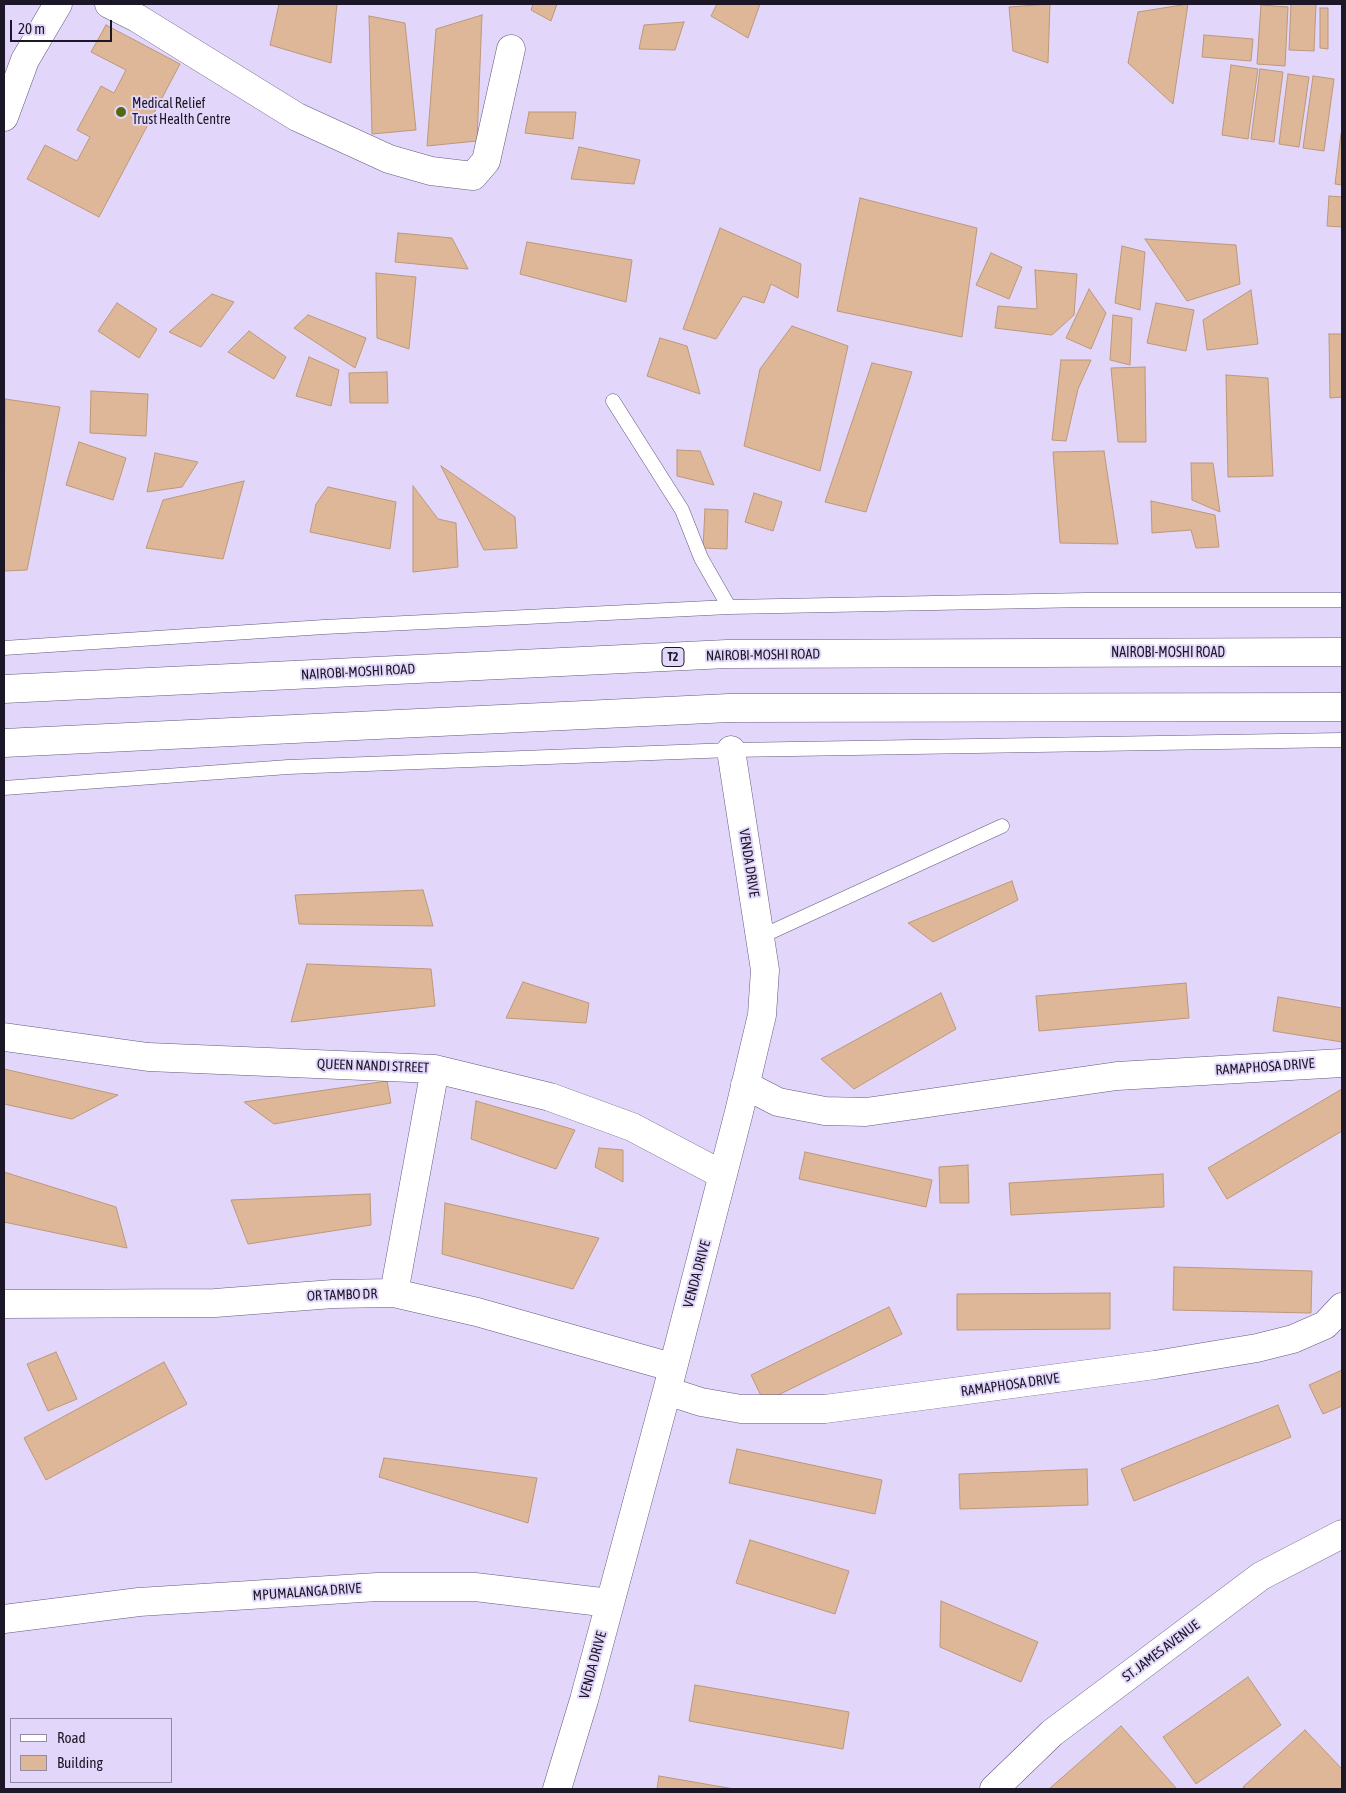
<!DOCTYPE html>
<html>
<head>
<meta charset="utf-8">
<style>
  body { margin:0 }
  #map { position:relative; width:1346px; height:1793px; overflow:hidden; background:#e2d7fa; font-family:"Asap Condensed",sans-serif }
  canvas { display:block }
  .frame { position:absolute; inset:0; border:5px solid #1c1726; pointer-events:none }
  .legend { position:absolute; left:10px; top:1718px; width:162px; height:65px; box-sizing:border-box; background:#e2d7fa; border:1px solid #938aa5; margin:0; padding:6px 9px; list-style:none; font-size:15px; color:#1c1726 }
  .legend li { display:flex; align-items:center; gap:10px; height:25px }
  .legend b { width:25px; border:1px solid #938aa5 }
  .scale { position:absolute; left:10px; top:20px; width:102px; height:22px; box-sizing:border-box; border:2px solid #1c1726; border-top:0; padding-left:6px; font-size:15px; line-height:18px; white-space:nowrap; color:#1c1726; -webkit-text-stroke:4px #e2d7fa; paint-order:stroke }
</style>
</head>
<body>
<div id="map">
<canvas width="1346" height="1793"></canvas>
<div class="frame"></div>
<ul class="legend">
<li><b style="height:6px;background:#fff"></b>Road</li>
<li><b style="height:14px;background:#deb798"></b>Building</li>
</ul>
<div class="scale">20 m</div>
</div>
<script>
const ctx = document.querySelector('canvas').getContext('2d');
ctx.lineJoin = 'round';
function paint(path, color) { ctx.fillStyle = color; ctx.fill(path, 'evenodd'); }
const shape = rows => new Path2D(rows.map(r => 'M' + r).join(''));
function trace(path, color, width, dash) { ctx.strokeStyle = color; ctx.lineWidth = width; ctx.lineCap = dash ? 'butt' : 'round'; ctx.setLineDash(dash || []); ctx.stroke(path); }
function label(font, color, halo, rows, align = 'center') {
  ctx.font = font + ' "Asap Condensed",sans-serif'; ctx.lineWidth = 4; ctx.setLineDash([]); ctx.textBaseline = 'middle'; ctx.strokeStyle = halo; ctx.fillStyle = color; for (const [text, x, y, turn = 0] of rows) {
    ctx.save(); ctx.translate(x, y); ctx.rotate((+turn || 0) * Math.PI / 180); ctx.textAlign = isNaN(turn) ? turn : align; if (halo) ctx.strokeText(text, 0, 0); ctx.fillText(text, 0, 0); ctx.restore();
  }
}
const building = shape([
  [279,4,337,4,331,63,270,45,279,4],
  [533,4,557,4,551,21,531,10,533,4],
  [717,4,760,4,748,38,711,16,717,4],
  [1050,4,1048,63,1013,51,1009,7,1050,4],
  [1188,4,1173,104,1128,63,1138,12,1188,4],
  [1291,4,1316,4,1314,51,1289,50,1291,4],
  [1261,5,1288,7,1285,66,1257,64,1261,5],
  [1320,8,1328,8,1328,49,1320,48,1320,8],
  [482,15,477,141,427,146,436,29,482,15],
  [369,16,405,23,416,130,372,134,369,16],
  [684,22,675,50,639,49,644,25,684,22],
  [106,25,180,64,99,217,27,179,45,145,77,161,90,137,77,130,101,86,114,93,126,70,91,52,106,25],
  [1204,35,1253,39,1251,61,1202,57,1204,35],
  [1231,65,1258,69,1248,139,1222,135,1231,65],
  [1260,69,1283,72,1274,142,1251,139,1260,69],
  [1288,74,1309,77,1299,147,1279,144,1288,74],
  [1313,76,1334,79,1324,151,1303,148,1313,76],
  [529,112,576,112,573,139,525,133,529,112],
  [1341,134,1342,134,1342,185,1335,184,1341,134],
  [579,147,640,160,634,184,571,179,579,147],
  [1329,196,1342,197,1342,227,1327,226,1329,196],
  [860,198,977,228,962,337,837,311,860,198],
  [720,228,801,264,798,298,771,284,764,303,743,296,716,339,683,329,720,228],
  [398,233,452,238,468,269,395,262,398,233],
  [1145,239,1236,245,1240,284,1187,301,1145,239],
  [527,242,632,260,626,302,520,274,527,242],
  [1122,246,1145,252,1140,310,1115,303,1122,246],
  [991,253,1022,267,1009,299,976,285,991,253],
  [1035,270,1077,274,1074,315,1052,335,995,328,998,306,1037,309,1035,270],
  [376,273,416,277,409,349,377,338,376,273],
  [1089,289,1106,313,1091,349,1066,338,1089,289],
  [1251,290,1258,344,1207,350,1203,320,1251,290],
  [212,294,234,302,201,347,169,332,212,294],
  [117,303,157,329,139,358,98,331,117,303],
  [1156,303,1194,310,1186,351,1147,343,1156,303],
  [308,315,366,338,355,368,294,328,308,315],
  [1113,315,1132,318,1130,365,1110,360,1113,315],
  [792,326,848,346,820,471,744,446,760,369,792,326],
  [249,331,286,357,274,379,228,352,249,331],
  [1329,334,1342,334,1342,397,1330,398,1329,334],
  [660,338,687,346,700,394,647,376,660,338],
  [309,357,339,370,331,406,296,396,309,357],
  [1061,360,1091,360,1078,389,1066,441,1052,440,1061,360],
  [872,363,912,372,866,512,825,502,872,363],
  [1145,367,1146,442,1118,442,1111,368,1145,367],
  [387,372,388,403,350,403,349,373,387,372],
  [1226,375,1268,378,1273,476,1228,477,1226,375],
  [91,391,148,394,146,436,90,433,91,391],
  [5,399,60,407,27,570,4,571,5,399],
  [79,442,126,458,113,500,66,485,79,442],
  [677,450,700,451,714,485,677,476,677,450],
  [1104,451,1118,544,1060,543,1053,452,1104,451],
  [155,453,198,462,182,487,147,492,155,453],
  [1191,463,1213,463,1220,512,1192,500,1191,463],
  [441,466,515,517,517,548,484,550,441,466],
  [244,481,223,559,146,548,163,500,244,481],
  [413,486,438,519,456,523,458,567,413,572,413,486],
  [328,487,396,502,390,549,310,532,316,504,328,487],
  [754,493,782,502,773,531,745,522,754,493],
  [1151,501,1215,515,1219,547,1196,548,1191,530,1152,533,1151,501],
  [705,509,728,510,727,549,703,548,705,509],
  [1012,881,1018,900,933,942,908,923,1012,881],
  [423,890,433,926,299,924,295,895,423,890],
  [307,964,431,969,435,1006,291,1022,307,964],
  [523,982,589,1003,586,1023,506,1018,523,982],
  [1186,983,1189,1018,1039,1031,1036,996,1186,983],
  [941,993,956,1029,854,1089,821,1059,941,993],
  [1278,997,1342,1008,1342,1042,1273,1031,1278,997],
  [4,1069,118,1095,72,1119,4,1104,4,1069],
  [387,1081,391,1103,274,1124,244,1102,387,1081],
  [1342,1089,1342,1131,1227,1199,1208,1168,1342,1089],
  [476,1101,575,1130,556,1169,471,1139,476,1101],
  [599,1148,623,1150,623,1182,595,1167,599,1148],
  [805,1152,932,1180,926,1207,799,1179,805,1152],
  [968,1165,969,1203,940,1203,939,1167,968,1165],
  [4,1172,116,1207,127,1248,4,1222,4,1172],
  [1163,1174,1164,1207,1011,1215,1009,1183,1163,1174],
  [370,1194,371,1225,248,1244,231,1200,370,1194],
  [445,1203,599,1238,573,1289,442,1254,445,1203],
  [1174,1267,1312,1271,1311,1313,1173,1310,1174,1267],
  [1110,1293,1110,1329,957,1330,957,1294,1110,1293],
  [889,1307,902,1334,764,1402,751,1375,889,1307],
  [56,1352,77,1399,48,1411,27,1364,56,1352],
  [164,1362,187,1404,46,1480,24,1438,164,1362],
  [1342,1370,1342,1406,1323,1414,1309,1385,1342,1370],
  [1278,1405,1291,1437,1134,1501,1121,1469,1278,1405],
  [737,1449,882,1480,875,1514,729,1483,737,1449],
  [384,1458,537,1478,528,1523,379,1477,384,1458],
  [1087,1469,1088,1505,960,1509,959,1474,1087,1469],
  [750,1540,849,1571,835,1614,736,1583,750,1540],
  [941,1601,1038,1642,1021,1682,940,1647,941,1601],
  [1248,1677,1281,1725,1196,1784,1163,1737,1248,1677],
  [695,1685,849,1712,843,1749,689,1721,695,1685],
  [1121,1726,1177,1789,1049,1789,1121,1726],
  [1305,1730,1342,1769,1342,1789,1246,1789,1243,1787,1305,1730],
  [659,1776,734,1789,657,1789,659,1776]
]);
paint(building, '#deb798');
trace(building, '#bc9779', 1);
const service = shape([
  [613,401,682,510,701,558,729,607],
  [4,648,324,627,729,607,1087,600,1342,600],
  [4,788,288,767,731,750,1342,740],
  [760,937,1002,826]
]);
const minor = shape([
  [109,4,137,18,297,117,389,159,431,171,473,176,486,161,511,49],
  [4,117,25,60,58,4],
  [4,1037,148,1057,435,1069,550,1097,632,1127,723,1175],
  [745,1085,778,1102,825,1111,866,1112,1117,1076,1342,1063],
  [394,1293,435,1069],
  [4,1304,215,1303,333,1294,394,1293,477,1312,671,1367],
  [667,1391,701,1402,741,1409,825,1409,1155,1365,1257,1348,1293,1339,1325,1325,1342,1307],
  [4,1619,139,1602,377,1587,475,1587,610,1603],
  [557,1789,584,1700,667,1391,739,1112,762,1015,765,970,731,750],
  [994,1789,1052,1733,1261,1576,1342,1534]
]);
const trunk = shape([
  [4,689,727,654,1342,652],
  [4,743,729,708,1342,707]
]);
trace(service, '#65587e', 15);
trace(minor, '#65587e', 29);
trace(trunk, '#65587e', 29);
trace(service, '#fff', 14);
trace(minor, '#fff', 28);
trace(trunk, '#fff', 28);
for (const [x, y, r, color] of [
  [121,112,6,"#57670f"]
]) { const dot = new Path2D(); dot.arc(x, y, r, 0, 2 * Math.PI); ctx.fillStyle = color; ctx.fill(dot); trace(dot, '#e2d7fa', 2); }
for (const [x, y, w] of [
  [673,657,22]
]) { const box = new Path2D(); box.roundRect(x - w / 2, y - 9.5, w, 19, 4); ctx.fillStyle = '#e2d7fa'; ctx.fill(box); trace(box, '#1c1726', 1); }
label('bold 12px', '#1c1726', null, [
  ["T2",673,657]
]);
label('14px', '#1c1726', '#e2d7fa', [
  ["Medical Relief",132,104],
  ["Trust Health Centre",132,120]
], 'left');
label('14px', '#1c1726', '#e2d7fa', [
  ["NAIROBI-MOSHI ROAD",1168,653],
  ["NAIROBI-MOSHI ROAD",763,655,-1],
  ["NAIROBI-MOSHI ROAD",358,672,-3],
  ["VENDA DRIVE",749,863,81],
  ["QUEEN NANDI STREET",373,1066,2],
  ["RAMAPHOSA DRIVE",1265,1067,-4],
  ["VENDA DRIVE",697,1274,-75],
  ["OR TAMBO DR",342,1295,-2],
  ["RAMAPHOSA DRIVE",1010,1385,-8],
  ["MPUMALANGA DRIVE",307,1592,-4],
  ["ST. JAMES AVENUE",1161,1651,-37],
  ["VENDA DRIVE",593,1665,-75]
]);
</script>
</body>
</html>
